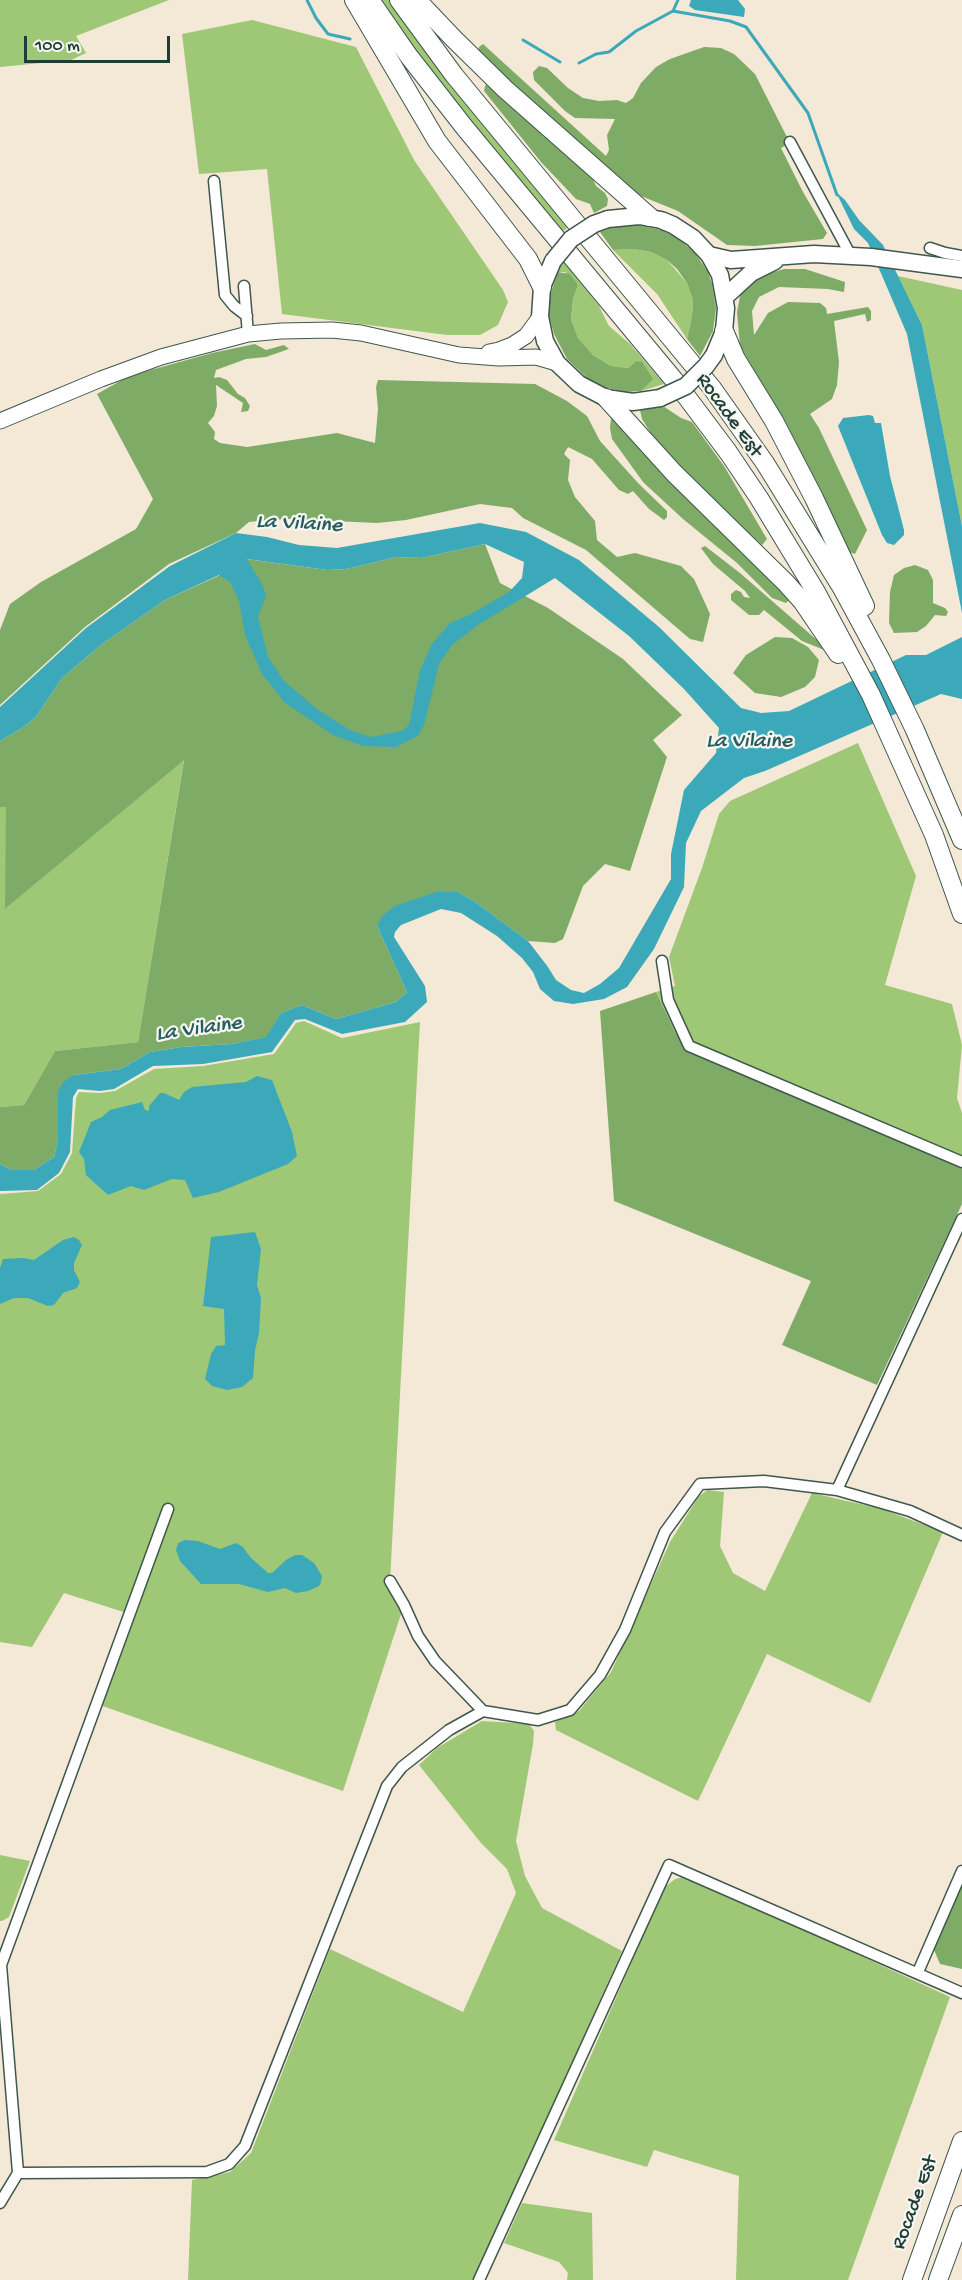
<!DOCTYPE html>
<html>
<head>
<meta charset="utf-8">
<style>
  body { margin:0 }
  #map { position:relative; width:962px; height:2280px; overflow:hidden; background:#f4e8d7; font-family:"Gochi Hand",sans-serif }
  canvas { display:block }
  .scale { position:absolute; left:24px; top:36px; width:146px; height:27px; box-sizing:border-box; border:3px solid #1f3d34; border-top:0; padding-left:8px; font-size:18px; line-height:21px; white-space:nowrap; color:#1f3d34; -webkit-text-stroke:4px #f6f6f2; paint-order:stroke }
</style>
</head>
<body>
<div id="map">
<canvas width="962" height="2280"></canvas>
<div class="scale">100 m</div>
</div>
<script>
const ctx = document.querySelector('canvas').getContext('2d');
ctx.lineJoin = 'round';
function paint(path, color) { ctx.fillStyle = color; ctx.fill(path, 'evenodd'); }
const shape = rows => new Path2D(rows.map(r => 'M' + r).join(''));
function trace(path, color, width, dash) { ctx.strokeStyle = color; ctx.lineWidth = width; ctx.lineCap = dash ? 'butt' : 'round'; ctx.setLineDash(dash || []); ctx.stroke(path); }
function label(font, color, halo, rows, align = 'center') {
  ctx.font = font + ' "Gochi Hand",sans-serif'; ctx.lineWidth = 4.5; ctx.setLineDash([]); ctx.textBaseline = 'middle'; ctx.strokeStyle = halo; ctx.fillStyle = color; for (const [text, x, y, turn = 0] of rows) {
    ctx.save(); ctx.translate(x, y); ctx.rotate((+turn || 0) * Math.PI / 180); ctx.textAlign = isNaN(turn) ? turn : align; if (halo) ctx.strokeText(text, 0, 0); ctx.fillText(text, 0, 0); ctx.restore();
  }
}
paint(shape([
  [0,0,169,0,76,36,86,53,71,60,0,67],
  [378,0,391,0,570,226,562,232,450,97],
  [252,20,356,47,414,160,503,290,508,302,498,325,480,335,447,335,282,314,267,169,199,174,182,34],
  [633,249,651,252,667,260,687,283,693,300,692,316,687,339,657,294,613,250],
  [564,262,599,306,609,326,630,344,664,384,641,391,652,379,629,368,611,366,593,355,578,338,571,319,573,299,578,285,565,272,558,272],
  [898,276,962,290,962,526,922,325],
  [858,743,916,876,885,985,952,1004,962,1045,957,1098,962,1113,962,1169,689,1050,676,1034,656,992,675,986,669,957,702,868,719,814,730,801],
  [184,759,138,1042,55,1051,24,1105,0,1107,0,807,6,806,6,908],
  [304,1021,342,1038,420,1022,390,1581,404,1605,343,1791,97,1704,130,1614,64,1593,32,1647,0,1642,0,1194,38,1191,61,1174,72,1153,76,1098,79,1092,100,1093,115,1091,154,1069,203,1066,274,1054,296,1023],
  [708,1490,724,1492,720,1546,733,1573,765,1591,812,1493,882,1509,943,1532,870,1703,767,1654,698,1801,556,1730,555,1722,579,1711,611,1672,670,1542,699,1496],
  [482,1721,529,1724,534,1731,533,1744,516,1841,525,1876,542,1908,622,1951,474,2280,188,2280,192,2180,230,2172,251,2153,330,1949,463,2012,516,1893,507,1869,481,1843,419,1765,437,1748],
  [0,1855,30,1861,9,1917,2,1921,0,1921],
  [687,1876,950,1997,848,2280,736,2280,739,2176,654,2150,647,2167,554,2140,664,1888,675,1879],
  [522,2203,592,2213,593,2280,567,2280,568,2273,559,2262,504,2243]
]), '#9ec875');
paint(shape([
  [483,44,606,156,609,150,607,135,615,119,575,118,565,111,534,80,533,72,539,66,547,68,568,88,583,98,599,101,617,100,626,103,633,98,641,83,656,67,670,59,704,47,721,48,734,54,755,74,790,143,781,148,803,192,827,233,823,239,755,246,727,245,678,211,636,194,478,52,479,47],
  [488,83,591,175,596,186,605,193,608,199,607,206,594,213,590,204,576,199,541,162,484,91,485,86],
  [631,224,662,230,679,239,695,253,708,272,712,284,716,308,713,331,700,356,687,339,692,316,693,300,687,283,677,269,667,260,651,252,633,249,613,250,600,232,620,225],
  [784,269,805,269,845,282,844,292,828,289,779,287,759,297,752,311,754,335,768,313,788,302,820,303,826,308,827,314,868,307,871,311,871,320,867,322,865,314,834,321,839,362,837,385,832,399,810,414,819,428,867,530,855,554,846,551,785,422,740,346,737,312,740,296,748,284,764,275],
  [558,272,570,274,578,285,573,299,571,319,578,338,593,355,611,366,629,368,636,361,642,362,653,379,641,391,626,392,607,388,587,378,567,359,554,334,549,316,549,298],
  [255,344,266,350,284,345,289,349,266,357,246,359,216,370,214,378,219,377,227,380,238,394,245,398,250,406,248,411,241,412,243,403,216,385,217,406,214,416,208,423,215,432,214,439,220,443,247,447,337,433,375,443,378,409,376,387,378,380,535,384,567,401,587,416,600,441,639,484,667,511,667,517,664,520,649,509,633,491,628,494,619,490,592,459,568,447,564,454,570,460,568,480,575,497,595,521,597,540,617,557,635,553,681,566,694,579,710,614,703,642,690,639,586,550,523,518,512,508,480,504,406,520,377,523,290,519,268,520,249,522,236,533,169,564,85,627,0,705,0,630,10,604,41,582,136,529,153,499,97,394,129,376,212,353],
  [663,406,681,418,692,422,724,466,767,539,762,545,693,480,652,435,642,419,640,410],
  [611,418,623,427,645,454,691,503,785,593,789,600,786,603,772,598,737,563,683,519,643,482,612,439,610,428],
  [485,544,500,583,548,608,623,659,682,715,653,740,667,757,630,871,605,864,583,886,563,939,555,943,528,941,474,901,458,892,377,926,407,992,396,1002,336,1019,302,1005,281,1013,267,1037,232,1044,181,1047,150,1052,121,1069,74,1075,58,1092,58,1141,54,1157,34,1170,12,1170,0,1164,0,1107,24,1105,55,1051,138,1042,184,760,5,909,6,807,0,807,0,741,22,728,35,718,62,678,102,644,165,600,218,576,246,559,327,570,346,569,397,557,421,558],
  [705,546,740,573,818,641,824,650,802,641,764,610,759,615,749,615,731,600,731,594,736,590,741,592,744,597,750,598,745,591,713,564,701,548],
  [915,565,928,570,933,580,933,603,945,608,948,612,946,616,935,615,926,626,917,632,894,633,889,623,890,592,894,575,904,568],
  [775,637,792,638,808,647,819,660,815,677,805,687,781,697,755,693,733,673,746,655],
  [656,992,676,1034,689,1050,962,1169,962,1204,877,1385,782,1345,811,1281,614,1201,600,1011],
  [962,1886,962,1969,940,1964,934,1950]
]), '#7eac66');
paint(shape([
  [691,0,738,0,745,9,744,17,695,10,689,6],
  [836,192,845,200,859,220,883,245,922,325,962,526,962,613,907,334,868,243,854,229],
  [869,415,873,416,875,423,881,423,890,476,904,530,904,535,894,545,887,543,882,535,838,426,843,418],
  [480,523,526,532,579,560,659,627,741,708,761,713,789,711,906,655,926,655,962,637,962,699,941,694,765,771,744,778,701,811,686,843,684,887,654,949,627,987,604,999,573,1004,554,1001,540,989,533,972,522,958,497,936,461,913,441,909,401,925,395,932,394,937,425,986,427,1002,405,1022,342,1034,305,1019,295,1020,272,1052,203,1064,153,1066,114,1089,100,1091,78,1089,73,1097,70,1152,59,1173,37,1190,0,1191,0,1164,12,1170,34,1170,54,1157,58,1141,58,1092,63,1082,74,1075,121,1069,150,1052,181,1047,232,1044,266,1037,281,1013,302,1005,336,1019,396,1002,407,992,377,926,382,916,395,906,436,892,458,892,474,901,528,941,548,967,556,980,571,990,584,993,600,984,619,968,671,879,671,854,684,790,716,753,719,728,684,689,629,636,555,578,478,625,452,645,439,664,424,725,418,736,396,747,363,746,333,735,285,703,262,674,245,635,239,601,230,582,219,575,165,600,102,644,62,678,35,718,22,728,0,741,0,707,86,628,170,566,236,533,267,537,299,545,337,548],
  [485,544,524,562,522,578,509,592,469,615,450,623,432,644,420,670,409,725,402,731,371,737,350,730,317,709,284,681,268,657,258,616,266,596,263,586,247,559,327,570,346,569,397,557,421,558],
  [257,1076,272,1080,292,1132,297,1156,288,1164,219,1192,193,1198,185,1180,172,1179,144,1190,131,1186,108,1195,86,1175,84,1159,79,1152,91,1122,102,1117,110,1110,142,1102,145,1110,149,1111,149,1106,160,1093,164,1093,179,1100,184,1092,192,1087,246,1082],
  [255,1232,261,1249,257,1285,261,1298,259,1333,255,1351,253,1378,242,1387,227,1390,212,1386,205,1379,211,1354,216,1346,225,1345,224,1309,203,1306,211,1237],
  [74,1237,79,1240,82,1245,74,1263,74,1270,80,1282,77,1288,63,1293,54,1305,48,1306,28,1298,14,1298,0,1304,0,1268,3,1259,23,1258,34,1260,63,1240],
  [185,1540,198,1541,220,1549,236,1543,243,1547,250,1557,268,1573,272,1573,286,1560,295,1555,302,1555,314,1563,322,1576,321,1582,319,1586,308,1591,296,1593,285,1588,268,1592,239,1584,201,1584,180,1561,176,1550,178,1543]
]), '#3ba9ba');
trace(shape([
  [307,0,316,18,328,34,350,39],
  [673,11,678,0],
  [523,40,560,62],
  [579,63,596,54,609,52,636,31,673,11,730,21,746,27,808,113,837,195]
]), '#3ba9ba', 3);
const street = shape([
  [790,142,851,256],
  [214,181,225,295,234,306,247,316],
  [930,248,945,253,962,256],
  [244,286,248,334],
  [662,961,668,1000,689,1046,962,1162],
  [837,1490,962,1219],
  [390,1581,404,1605,418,1636,435,1661,483,1711],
  [918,1972,962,1871],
  [18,2173,1,1965,168,1509],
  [0,2203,18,2173,207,2172,229,2164,245,2146,387,1786,402,1767,449,1730,483,1711,538,1720,570,1710,600,1675,625,1630,665,1532,700,1484,764,1481,837,1490,910,1511,962,1535],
  [479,2280,669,1865,962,1993]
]);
const secondary = shape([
  [489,352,499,350,512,345,526,336,540,317],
  [0,421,101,379,161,357,248,334,281,331,332,330,361,333,459,355,499,358,536,357,557,363]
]);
const primary = shape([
  [608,219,639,216,661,220,673,225,693,238,709,255,720,275,726,308,724,331,714,355],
  [709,255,731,260,814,254,871,257,962,269],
  [553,261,542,287,540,317,545,341,557,363,579,384,606,398,633,402,660,398],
  [725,297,751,273,775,261]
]);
const highway = shape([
  [354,0,437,141,528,259,542,287],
  [370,0,408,55,465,128,674,380,728,452,759,498,816,592,871,695,934,835,962,914],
  [399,0,454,75,712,388,765,463,842,588,881,660,915,730,962,840],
  [417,0,454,39,505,89,650,217],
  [724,331,736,359,774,421,814,498,865,606],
  [606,398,674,473,786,583,802,601,838,654],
  [912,2280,962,2141],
  [938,2280,962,2215]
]);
trace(street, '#3f574c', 13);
trace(secondary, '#3f574c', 17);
trace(primary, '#3f574c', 19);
trace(highway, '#3f574c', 20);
trace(street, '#fff', 10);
trace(secondary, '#fff', 15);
trace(primary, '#fff', 16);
trace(highway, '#fff', 18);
const primaryBridge = shape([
  [553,261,571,239,594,224,608,219],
  [660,398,686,386,706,366,714,355]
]);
trace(primaryBridge, '#3f574c', 19, []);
trace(primaryBridge, '#fff', 16);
label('21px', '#1f3d34', '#f6f6f2', [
  ["Rocade Est",728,416,54],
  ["Rocade Est",916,2203,-70]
]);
label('italic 22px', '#275d5c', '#f6f6f2', [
  ["La Vilaine",299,525,3],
  ["La Vilaine",749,743],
  ["La Vilaine",199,1030,-8]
]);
</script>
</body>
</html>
